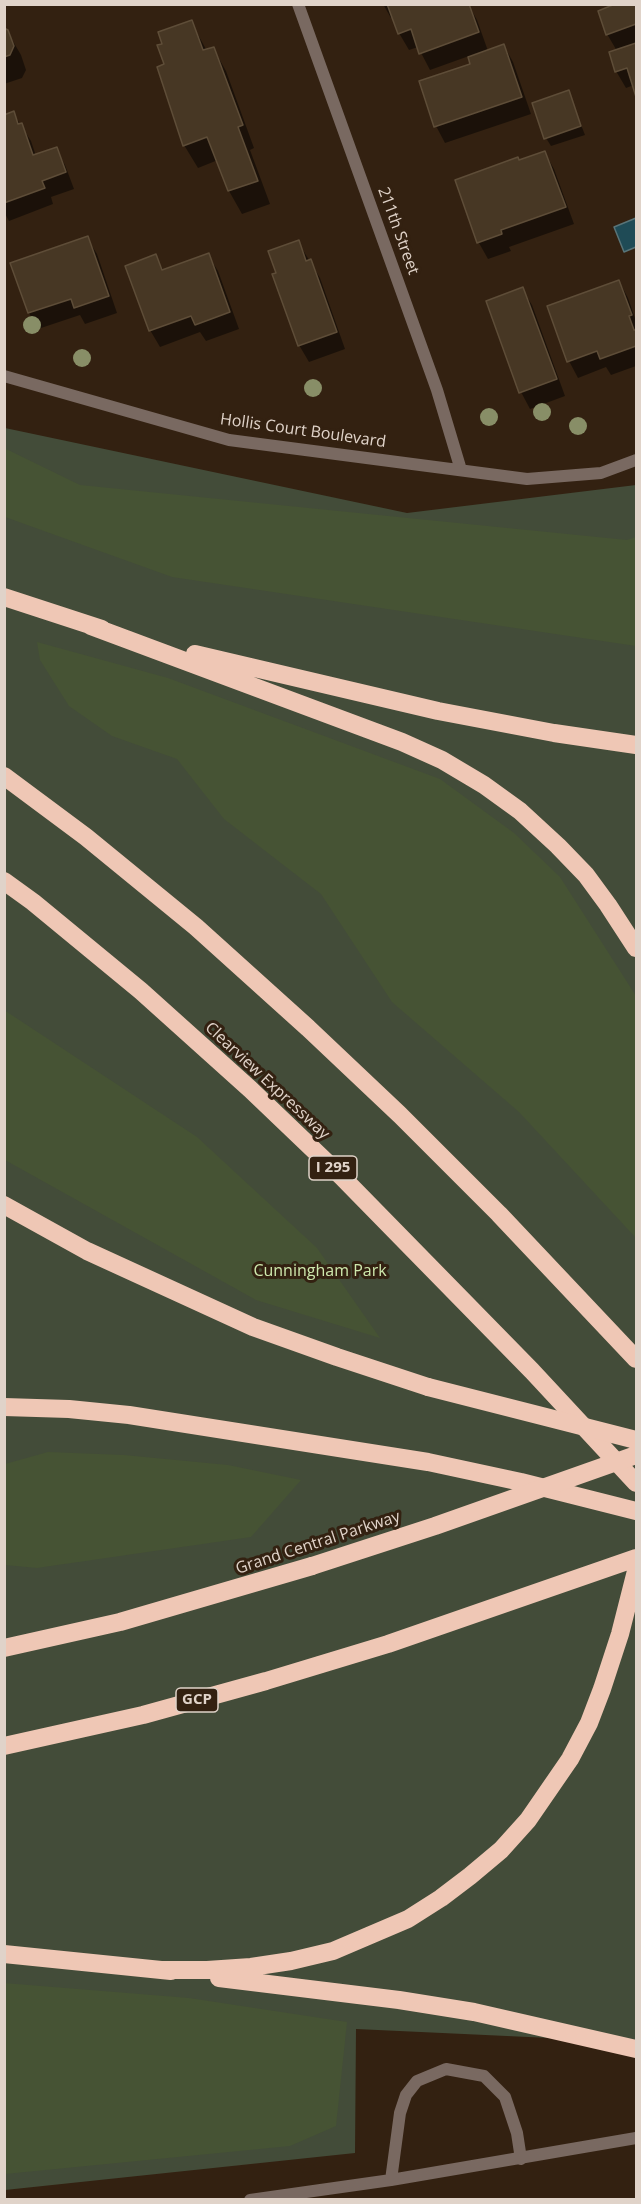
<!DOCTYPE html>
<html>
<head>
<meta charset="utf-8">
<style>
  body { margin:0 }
  #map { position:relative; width:641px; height:2204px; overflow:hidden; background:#332111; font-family:"Open Sans",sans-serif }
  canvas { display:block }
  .frame { position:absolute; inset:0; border:6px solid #e0d3c9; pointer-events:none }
</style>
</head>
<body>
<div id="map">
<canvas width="641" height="2204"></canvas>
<div class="frame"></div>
</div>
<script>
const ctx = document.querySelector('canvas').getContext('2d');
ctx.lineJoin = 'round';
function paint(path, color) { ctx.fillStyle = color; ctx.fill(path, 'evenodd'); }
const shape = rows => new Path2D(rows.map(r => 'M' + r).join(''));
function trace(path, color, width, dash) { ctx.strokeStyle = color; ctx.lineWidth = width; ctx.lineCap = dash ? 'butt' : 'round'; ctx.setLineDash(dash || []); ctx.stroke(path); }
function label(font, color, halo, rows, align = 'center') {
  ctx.font = font + ' "Open Sans",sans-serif'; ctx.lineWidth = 6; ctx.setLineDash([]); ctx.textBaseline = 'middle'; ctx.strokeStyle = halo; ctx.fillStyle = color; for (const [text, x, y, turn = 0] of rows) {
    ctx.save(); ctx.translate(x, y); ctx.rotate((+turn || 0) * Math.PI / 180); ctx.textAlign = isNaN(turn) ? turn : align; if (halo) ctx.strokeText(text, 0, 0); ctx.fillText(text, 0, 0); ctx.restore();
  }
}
paint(shape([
  [5,428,407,513,636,485,636,2042,356,2029,355,2153,5,2190]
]), '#434c39');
paint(shape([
  [4,448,80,485,627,540,636,537,636,646,172,577,5,517],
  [37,642,168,678,440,779,514,833,560,877,636,996,636,1238,519,1112,392,1002,321,894,224,819,177,759,112,736,69,706,40,660],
  [4,1010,197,1137,317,1248,380,1338,256,1300,5,1160],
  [48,1452,124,1455,228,1465,301,1480,251,1537,37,1568,5,1565,5,1464],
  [4,1983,189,1998,347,2022,336,2126,290,2146,5,2174]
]), '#465334');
const water = shape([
  [636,218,636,247,624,252,614,227,636,218]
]);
paint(water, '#1f4b56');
trace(water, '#597478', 1.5);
paint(shape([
  [383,4,468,4,477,20,488,51,504,46,513,62,531,114,445,143,436,126,471,65,469,56,430,70,418,47,409,50,399,33,393,17,391,18],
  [617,4,636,4,636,92,634,85,626,88,616,71,617,51,607,34],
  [4,21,7,31,21,55,26,70,22,78,4,84],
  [191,22,207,51,213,48,226,71,254,148,250,150,270,204,242,214,229,191,218,160,198,168,184,145,166,65],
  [568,92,585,135,551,146,546,138],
  [13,113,31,141,36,156,56,149,65,165,74,189,51,197,53,204,9,221,4,212,4,116],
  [545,153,554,169,574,224,509,247,511,251,488,259,479,243,457,181],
  [87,238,97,254,117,313,85,324,80,315,38,329,29,313],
  [298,242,320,278,345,349,309,362,299,345],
  [208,255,218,271,239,329,206,341,200,332,160,347,150,330,155,256,164,271],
  [619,281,628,298,636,321,636,366,611,375,606,367,578,378,569,361],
  [522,289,532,305,565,396,530,409,521,392]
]), '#0007');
const building = shape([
  [387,4,469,4,479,32,419,54,411,29,398,34,387,4],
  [636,4,636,24,606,35,598,11,615,4,636,4],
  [192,20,203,50,214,47,243,125,238,127,258,181,228,191,207,137,183,146,157,67,164,64,157,45,162,44,158,32,192,20],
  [4,28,8,30,14,46,10,55,4,57,4,28],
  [636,43,636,97,627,68,615,72,609,52,636,43],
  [504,44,522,97,434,127,419,81,470,64,468,57,504,44],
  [569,90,581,126,544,139,532,103,569,90],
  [14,111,18,124,22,123,33,155,57,147,66,172,42,181,45,188,4,203,4,115,14,111],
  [545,151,566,207,501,230,502,234,477,243,455,180,518,157,519,160,545,151],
  [88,236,109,296,74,308,71,299,28,313,10,263,88,236],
  [299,240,306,261,311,259,337,332,298,346,272,274,276,273,268,251,299,240],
  [209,253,230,312,195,325,191,316,149,331,125,266,156,254,162,270,209,253],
  [619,280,632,315,629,316,634,330,636,330,636,346,600,359,597,351,567,362,547,306,619,280],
  [523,287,557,379,519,393,486,301,523,287]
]);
paint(building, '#473724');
trace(building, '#5e4d38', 1.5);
trace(shape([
  [298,4,437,390,461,470],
  [4,376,229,440,527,479,601,473,636,460],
  [391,2180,400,2113,406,2095,417,2081,446,2069,484,2076,505,2097,517,2133,521,2159],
  [250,2200,391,2180,636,2138]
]), '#796961', 12);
trace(shape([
  [4,597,102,629],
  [91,626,402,742,442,760,484,785,520,811,558,846,586,875,608,905,636,948],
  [195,654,438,711,554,733,636,745],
  [4,776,86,837,196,927,308,1028,400,1115,499,1214,636,1359],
  [4,881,33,902,141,991,250,1089,341,1176,532,1371,636,1483],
  [4,1205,87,1251,253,1327,337,1357,428,1387],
  [4,1407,69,1409,129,1415,428,1462,521,1482,636,1511],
  [4,1648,120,1622,312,1566],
  [4,1746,143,1715,266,1681,388,1644,636,1558],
  [4,1954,171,1971],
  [161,1970,207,1970,251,1967,291,1961,333,1951,408,1919,441,1898,470,1876,501,1850,528,1820,570,1759,589,1723,602,1689,620,1634,636,1571],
  [219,1978,399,2000,474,2012,636,2049]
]), '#efc7b5', 18);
trace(shape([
  [428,1387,636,1440],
  [312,1566,435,1526,636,1455]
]), '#efc7b5', 18);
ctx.fillStyle = '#888e67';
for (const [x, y] of [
  [32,325],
  [82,358],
  [313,388],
  [542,412],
  [489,417],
  [578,426]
]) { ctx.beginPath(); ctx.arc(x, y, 9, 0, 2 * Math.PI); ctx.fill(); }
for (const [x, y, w] of [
  [333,1168,48],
  [197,1700,42]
]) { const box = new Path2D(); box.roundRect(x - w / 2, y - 12, w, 24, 4.5); ctx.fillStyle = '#332111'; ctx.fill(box); trace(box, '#e0d3c9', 1.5); }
label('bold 15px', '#e0d3c9', null, [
  ["I 295",333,1168],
  ["GCP",197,1700]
]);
label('16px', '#e0d3c9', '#332111', [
  ["211th Street",398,231,70],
  ["Hollis Court Boulevard",303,431,8],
  ["Clearview Expressway",267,1081,43],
  ["Grand Central Parkway",318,1543,-18]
]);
label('16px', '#cee8ad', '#332111', [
  ["Cunningham Park",320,1271]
]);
</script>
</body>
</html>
